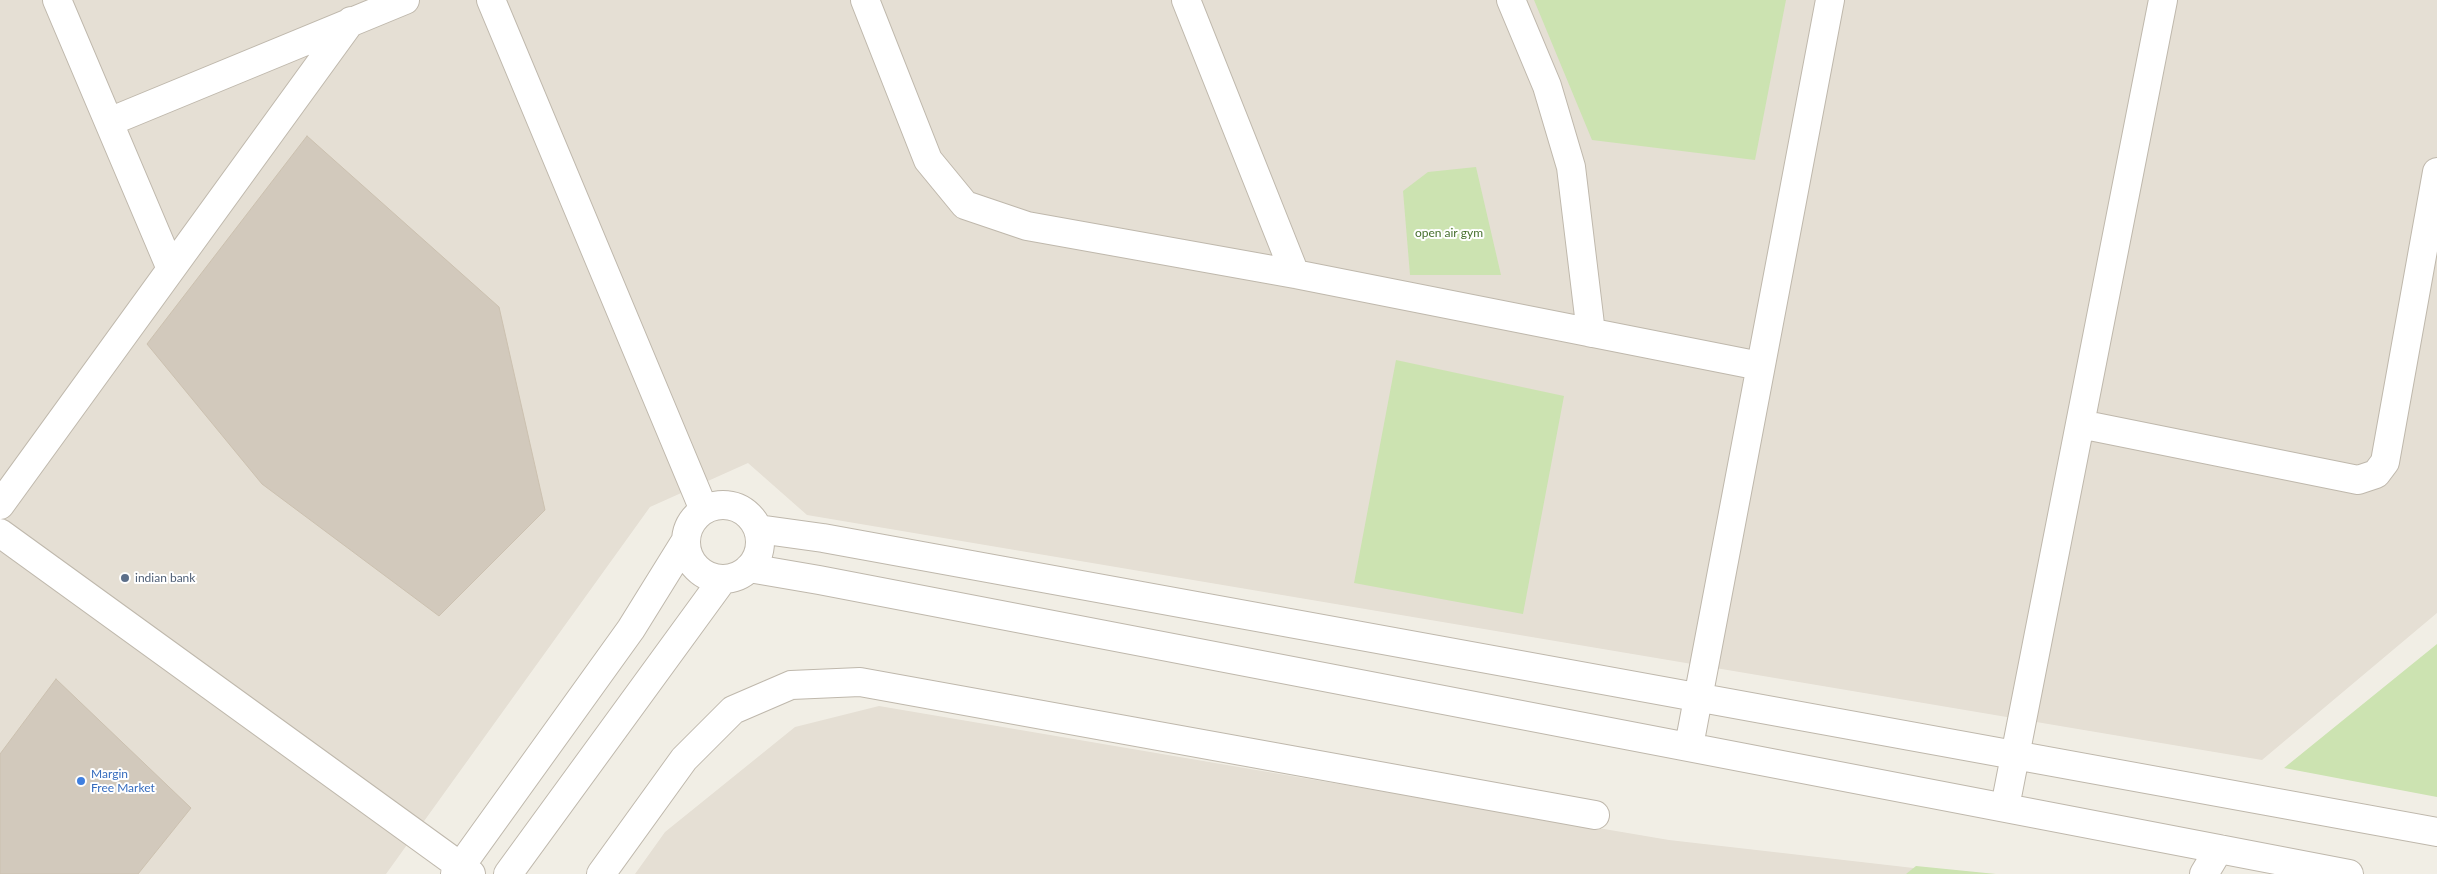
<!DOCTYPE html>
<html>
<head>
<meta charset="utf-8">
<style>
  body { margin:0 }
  canvas { display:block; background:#f1eee5 }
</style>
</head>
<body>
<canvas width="2437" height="874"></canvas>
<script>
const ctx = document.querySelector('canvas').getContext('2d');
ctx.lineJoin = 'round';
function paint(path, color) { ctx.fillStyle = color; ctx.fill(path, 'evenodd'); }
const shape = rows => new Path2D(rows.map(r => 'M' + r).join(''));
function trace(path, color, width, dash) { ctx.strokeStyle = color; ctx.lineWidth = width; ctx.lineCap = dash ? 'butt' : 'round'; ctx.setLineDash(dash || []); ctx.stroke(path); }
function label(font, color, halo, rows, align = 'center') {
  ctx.font = font + ' Lato,sans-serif'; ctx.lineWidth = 4; ctx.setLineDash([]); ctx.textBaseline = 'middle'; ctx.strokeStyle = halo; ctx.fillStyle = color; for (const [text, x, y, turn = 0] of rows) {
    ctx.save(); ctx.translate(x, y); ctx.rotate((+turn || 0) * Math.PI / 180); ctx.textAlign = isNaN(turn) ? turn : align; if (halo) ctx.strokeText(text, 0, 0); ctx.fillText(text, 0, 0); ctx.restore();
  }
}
paint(shape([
  [0,0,2437,0,2437,613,2262,760,807,515,748,463,650,507,386,874,0,874],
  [879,706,1669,840,1966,874,635,874,665,832,795,727]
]), '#e5dfd4');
paint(shape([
  [1534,0,1786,0,1755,160,1592,140],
  [1476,167,1501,275,1410,275,1403,191,1428,172],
  [1396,360,1564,396,1523,614,1354,583],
  [2437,644,2437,797,2284,768],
  [1916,866,1996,874,1906,874]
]), '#cce3b1');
const building = shape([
  [307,136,499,307,545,510,439,616,262,484,147,344,307,136],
  [56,679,191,808,138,874,0,874,0,754,56,679]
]);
paint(building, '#d2c9bc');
trace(building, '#ccc1b0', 1);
const minor = shape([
  [57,0,171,269],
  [491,0,704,510],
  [865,0,928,160,965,205,1027,226,1295,274,1760,366],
  [1186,0,1295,274],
  [1511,0,1547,86,1571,167,1591,333],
  [109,122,405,0],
  [2080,424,2358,480,2376,474,2385,462,2437,172],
  [0,505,351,21],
  '686 542a37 37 0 1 1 74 0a37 37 0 1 1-74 0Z',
  [758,529,823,538,2437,832],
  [0,533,471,874],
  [749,568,819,580,2349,874],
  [1689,746,1830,0],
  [2005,807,2163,0],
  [455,874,631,629,685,542],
  [508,874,723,579],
  [601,874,684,759,733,710,791,685,860,682,1595,815],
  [2204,874,2219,849]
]);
trace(minor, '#bfb8ac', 30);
trace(minor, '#fff', 28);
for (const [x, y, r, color] of [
  [125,578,5,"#5c6f8a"],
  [81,781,5,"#3f7fe0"]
]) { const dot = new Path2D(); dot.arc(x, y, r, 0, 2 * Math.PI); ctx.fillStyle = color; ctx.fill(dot); trace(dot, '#fff', 2); }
label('12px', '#47702e', '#fff', [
  ["open air gym",1449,233]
]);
label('12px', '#4e5e75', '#fff', [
  ["indian bank",135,578]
], 'left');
label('12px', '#366cbe', '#fff', [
  ["Margin",91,774],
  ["Free Market",91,788]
], 'left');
</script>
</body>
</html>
